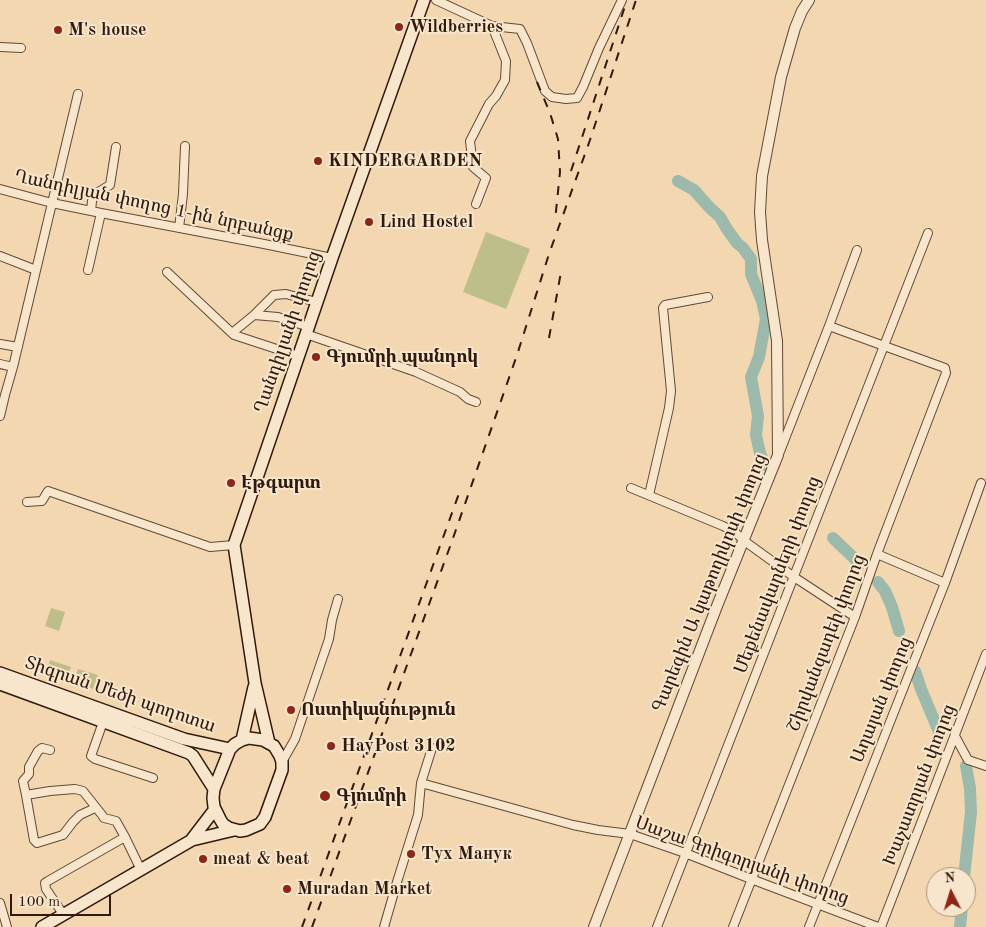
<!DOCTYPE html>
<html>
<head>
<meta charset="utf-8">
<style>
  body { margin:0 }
  #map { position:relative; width:986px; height:927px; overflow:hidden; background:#f3d7b0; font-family:"Old Standard TT",serif }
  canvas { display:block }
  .north { position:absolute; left:926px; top:867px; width:50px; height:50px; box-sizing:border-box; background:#f7e5cc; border:1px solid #a79480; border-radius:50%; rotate:355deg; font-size:14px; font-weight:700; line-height:20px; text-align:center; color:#301a0d }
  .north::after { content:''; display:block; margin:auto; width:18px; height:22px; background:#8f2418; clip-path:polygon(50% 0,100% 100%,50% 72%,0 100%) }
  .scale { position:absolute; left:10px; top:894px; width:101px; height:22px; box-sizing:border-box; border:2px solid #301a0d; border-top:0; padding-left:6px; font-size:15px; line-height:18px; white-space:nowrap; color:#301a0d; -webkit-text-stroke:4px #f7e5cc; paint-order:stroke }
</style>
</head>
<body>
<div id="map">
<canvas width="986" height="927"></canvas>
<div class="north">N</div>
<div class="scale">100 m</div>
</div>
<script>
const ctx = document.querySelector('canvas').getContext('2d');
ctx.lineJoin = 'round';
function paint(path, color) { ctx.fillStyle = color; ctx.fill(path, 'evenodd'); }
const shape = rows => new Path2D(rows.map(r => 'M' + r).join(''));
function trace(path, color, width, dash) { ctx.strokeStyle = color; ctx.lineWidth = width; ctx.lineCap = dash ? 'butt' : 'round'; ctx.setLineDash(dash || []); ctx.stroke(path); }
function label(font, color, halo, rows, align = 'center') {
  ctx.font = font + ' "Old Standard TT","Noto Serif Armenian",serif'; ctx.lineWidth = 4; ctx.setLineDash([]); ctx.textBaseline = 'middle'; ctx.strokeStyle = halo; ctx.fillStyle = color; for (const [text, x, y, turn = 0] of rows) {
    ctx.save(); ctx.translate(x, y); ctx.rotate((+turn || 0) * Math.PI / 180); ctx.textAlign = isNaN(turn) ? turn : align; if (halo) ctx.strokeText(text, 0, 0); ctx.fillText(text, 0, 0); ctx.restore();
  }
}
paint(shape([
  [486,232,530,249,506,309,463,292],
  [51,608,65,612,59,631,45,626],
  [50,660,71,667,66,681,45,675],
  [78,669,98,675,93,689,73,683]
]), '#bdbe8a');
trace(shape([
  [678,181,694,190,709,207,720,217,727,229,737,243,743,248,751,259,751,274,762,301,766,319,759,357,751,377,758,416,756,435,760,453,765,465],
  [833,538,860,564],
  [878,582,885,591,892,607,899,631],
  [915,671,921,689,939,732],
  [964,877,971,812,970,788,966,766],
  [960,927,962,907]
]), '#9bbaab', 12);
const minor = shape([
  [436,0,492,26,506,61,505,80,496,96,489,104,470,141,473,167,486,178,476,204],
  [492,26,520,29,527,43,545,91,552,97,566,99,577,98,583,87,599,48,622,0],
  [0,47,21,48],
  [0,189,52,203,101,213,264,244,332,258],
  [91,211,92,201,95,194,110,185,116,147],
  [179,228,183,194,185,146],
  [0,256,36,270],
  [88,270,101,213],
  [167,272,234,335,298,356],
  [254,315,274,295,286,294,317,302],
  [232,333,254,315,278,317,309,327],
  [306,334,416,372,460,392,468,399,476,402],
  [0,344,18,347],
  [0,364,13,367],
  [0,416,5,395,13,367,78,94],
  [779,454,829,326,857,250],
  [631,488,723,526,735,532,743,540,794,577,855,617],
  [649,495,669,408,671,391,663,308,665,305,708,297],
  [27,502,42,501,48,491,210,547,234,545],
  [877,554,945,583],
  [103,722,91,756,95,759,153,778],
  [955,736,968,760,986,766],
  [50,750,42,748,38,751,29,767,29,774,23,781,26,795,50,791,75,789,83,791,102,815,104,818,116,821,125,837],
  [282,762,295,739,329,639,332,620,338,599],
  [421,783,573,825,598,830,630,834,685,853,751,879,878,927],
  [26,795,34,840,37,843,63,835,73,822,80,815,95,808],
  [0,903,7,927],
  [63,914,46,889,45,883,48,881,125,837,141,870],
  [384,927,397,882,418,815,421,783,432,748],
  [657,927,928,233],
  [733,927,855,617,877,554,946,373,945,368,829,326],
  [809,927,945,583,981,483],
  [881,927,986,654]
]);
const tertiary = shape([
  [594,927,717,606,778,455,777,341,762,240,760,212,762,176,781,77,795,28,802,11,809,0]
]);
const secondary = shape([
  [0,673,184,739,230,749],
  [0,684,189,753,193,756,214,789],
  [249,738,263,740,274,746,280,756,282,762,282,770,265,817,260,824,246,830,240,831,229,828,223,824,220,819,214,807,213,798,214,789,230,749,235,744,242,740,249,738],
  [242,740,254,687],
  [269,743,255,683,234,545,332,258,424,0],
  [192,839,215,809],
  [42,927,192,840,234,830]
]);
trace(minor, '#614936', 10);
trace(tertiary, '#614936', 12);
trace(secondary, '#301a0d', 14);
trace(minor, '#f7e5cc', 8);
trace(tertiary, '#f7e5cc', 10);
trace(secondary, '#f7e5cc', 11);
trace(shape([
  [537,82,550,113,558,139,560,172,555,221],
  [571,171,627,0],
  [549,338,561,272],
  [302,927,461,488],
  [312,927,452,541,517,355,549,254,590,140,636,0]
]), '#301a0d', 2, [9, 9]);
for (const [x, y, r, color] of [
  [399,27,5,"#8f2418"],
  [58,30,5,"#8f2418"],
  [318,161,5,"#8f2418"],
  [369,222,5,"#8f2418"],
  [316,357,5,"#8f2418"],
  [231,483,5,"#8f2418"],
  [291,710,5,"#8f2418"],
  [331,746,5,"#8f2418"],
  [325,796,6,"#8f2418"],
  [411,854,5,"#8f2418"],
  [203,859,5,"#8f2418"],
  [287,889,5,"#8f2418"]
]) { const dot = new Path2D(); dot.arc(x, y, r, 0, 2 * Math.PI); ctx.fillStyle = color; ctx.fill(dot); trace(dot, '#f7e5cc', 2); }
label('bold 18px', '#301a0d', '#f7e5cc', [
  ["Wildberries",409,27],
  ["M's house",68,30],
  ["KINDERGARDEN",328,161],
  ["Lind Hostel",379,222],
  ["Գյումրի պանդոկ",326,357],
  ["Էթգարտ",241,483],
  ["Ոստիկանություն",301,710],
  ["HayPost 3102",341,746],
  ["Գյումրի",336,796],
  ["Тух Манук",421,854],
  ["meat & beat",213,859],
  ["Muradan Market",297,889]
], 'left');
label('18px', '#301a0d', '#f7e5cc', [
  ["Ղանդիլյան փողոց 1-ին նրբանցք",154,206,12],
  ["Ղանդիլյանի փողոց",288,332,-71],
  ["Մեքենավարների փողոց",778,575,-69],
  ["Գարեգին Ա կաթողիկոսի փողոց",710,583,-68],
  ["Շիրվանզադեի փողոց",827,643,-69],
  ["Տիգրան Մեծի պողոտա",120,695,19],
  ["Աղայան փողոց",882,700,-68],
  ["Խաչատրյան փողոց",920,785,-69],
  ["Սաշա Գրիգորյանի փողոց",742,861,20]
]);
</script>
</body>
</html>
